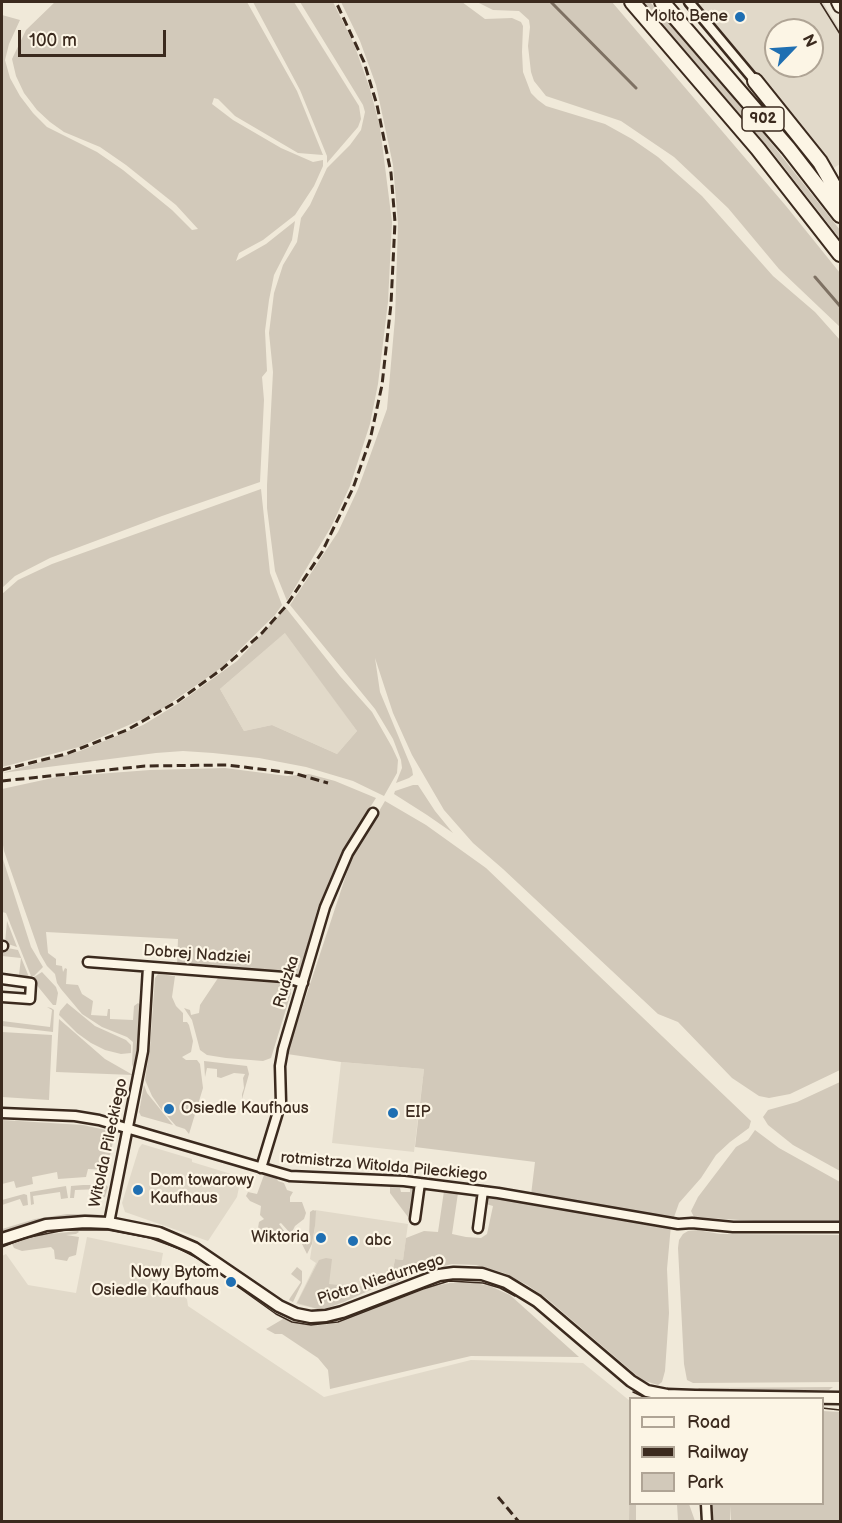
<!DOCTYPE html>
<html>
<head>
<meta charset="utf-8">
<style>
  body { margin:0 }
  #map { position:relative; width:842px; height:1523px; overflow:hidden; background:#f0e9d9; font-family:"Balsamiq Sans",sans-serif }
  canvas { display:block }
  .frame { position:absolute; inset:0; border:3px solid #3b2a1e; pointer-events:none }
  .legend { position:absolute; left:629px; top:1397px; width:195px; height:108px; box-sizing:border-box; background:#fcf5e5; border:2px solid #afa495; margin:0; padding:8px 10px; list-style:none; font-size:18px; color:#3b2a1e }
  .legend li { display:flex; align-items:center; gap:12px; height:30px }
  .legend b { width:30px; border:2px solid #afa495 }
  .north { position:absolute; left:764px; top:18px; width:60px; height:60px; box-sizing:border-box; background:#fcf5e5; border:2px solid #afa495; border-radius:50%; rotate:65deg; font-size:16px; font-weight:700; line-height:24px; text-align:center; color:#3b2a1e }
  .north::after { content:''; display:block; margin:auto; width:21px; height:27px; background:#1f6fb2; clip-path:polygon(50% 0,100% 100%,50% 72%,0 100%) }
  .scale { position:absolute; left:18px; top:30px; width:148px; height:27px; box-sizing:border-box; border:3px solid #3b2a1e; border-top:0; padding-left:8px; font-size:18px; line-height:21px; white-space:nowrap; color:#3b2a1e; -webkit-text-stroke:4px #fcf5e5; paint-order:stroke }
</style>
</head>
<body>
<div id="map">
<canvas width="842" height="1523"></canvas>
<div class="frame"></div>
<ul class="legend">
<li><b style="height:8px;background:#fcf5e5"></b>Road</li>
<li><b style="height:8px;background:#3b2a1e"></b>Railway</li>
<li><b style="height:16px;background:#d2c9ba"></b>Park</li>
</ul>
<div class="north">N</div>
<div class="scale">100 m</div>
</div>
<script>
const ctx = document.querySelector('canvas').getContext('2d');
ctx.lineJoin = 'round';
function paint(path, color) { ctx.fillStyle = color; ctx.fill(path, 'evenodd'); }
const shape = rows => new Path2D(rows.map(r => 'M' + r).join(''));
function trace(path, color, width, dash) { ctx.strokeStyle = color; ctx.lineWidth = width; ctx.lineCap = dash ? 'butt' : 'round'; ctx.setLineDash(dash || []); ctx.stroke(path); }
function label(font, color, halo, rows, align = 'center') {
  ctx.font = font + ' "Balsamiq Sans",sans-serif'; ctx.lineWidth = 4.5; ctx.setLineDash([]); ctx.textBaseline = 'middle'; ctx.strokeStyle = halo; ctx.fillStyle = color; for (const [text, x, y, turn = 0] of rows) {
    ctx.save(); ctx.translate(x, y); ctx.rotate((+turn || 0) * Math.PI / 180); ctx.textAlign = isNaN(turn) ? turn : align; if (halo) ctx.strokeText(text, 0, 0); ctx.fillText(text, 0, 0); ctx.restore();
  }
}
paint(shape([
  [705,2,823,2,840,30,840,164,832,169,746,60,699,5],
  [776,30,812,30,812,66,776,66],
  [286,632,357,731,337,754,272,725,244,731,220,689],
  [341,1062,424,1069,414,1152,332,1143],
  [142,1144,192,1159,192,1162,241,1177,237,1197,208,1241,125,1212,122,1203,139,1148],
  [315,1210,408,1224,403,1260,395,1259,390,1286,379,1286,327,1308,318,1309,296,1304,316,1263,310,1259,315,1226],
  [87,1237,163,1253,158,1281,164,1283,187,1299,188,1306,324,1397,471,1360,583,1363,630,1401,629,1521,2,1522,2,1256,6,1254,28,1285,76,1293]
]), '#e1d9c9');
paint(shape([
  [55,2,247,2,297,91,323,155,298,153,235,116,218,99,214,98,212,104,233,120,281,148,313,162,323,160,323,166,314,186,295,215,263,240,239,253,236,261,266,244,295,221,292,240,274,275,269,300,265,331,267,371,262,377,264,400,260,482,162,516,50,558,15,576,2,588,2,15,20,20,9,44,5,60,10,78,20,96,33,113,47,127,97,152,123,170,172,210,192,230,198,229,176,205,126,165,100,147,64,132,50,122,37,110,24,93,16,76,12,59,26,30],
  [253,2,294,2,359,106,361,119,358,127,327,163,327,156,300,90],
  [300,2,333,2,354,44,370,89,380,127,392,222,388,302,378,384,370,424,350,486,331,527,287,601,275,571,267,508,267,485,273,372,269,333,274,293,283,265,297,242,301,218,310,205,327,168,350,145,361,130,365,112,363,105],
  [341,2,462,2,485,19,512,18,521,22,523,26,522,52,523,72,531,93,538,100,546,106,605,124,632,139,658,157,702,196,773,276,815,312,840,340,840,1070,790,1094,769,1098,759,1096,732,1078,678,1022,658,1014,503,869,473,843,444,810,412,755,393,713,375,658,380,692,412,769,413,775,409,778,396,783,402,768,401,760,393,739,375,709,290,605,338,532,358,489,387,409,395,318,398,224,393,165,376,85,360,41],
  [477,2,612,2,786,206,840,273,840,327,779,269,728,208,674,157,621,121,546,96,534,81,531,72,528,46,530,27,529,20,519,11,493,10],
  [643,2,650,2,753,120,840,230,840,239,769,148],
  [261,489,270,573,282,605,275,615,221,668,156,713,79,747,2,767,2,594,18,580,52,564],
  [286,608,340,676,372,712,392,747,398,760,397,773,384,796,353,781,306,767,259,758,213,753,183,751,156,753,2,773,80,751,143,725,179,703,237,661],
  [285,633,357,731,337,754,272,725,244,731,220,689],
  [225,768,287,776,309,774,335,781,376,798,341,853,318,907,299,975,289,972,177,966,178,939,46,932,48,953,56,959,56,965,62,966,63,972,65,968,67,969,66,984,78,985,82,994,93,1001,91,1015,107,1016,108,1009,110,1009,110,1019,133,1020,134,1006,138,1003,142,1006,139,1051,135,1072,132,1064,133,1042,127,1037,102,1027,82,1014,61,989,57,983,55,974,47,966,40,954,4,851,2,839,2,789,57,777,150,770],
  [413,785,418,785,435,811,453,833,427,815,394,794,395,791],
  [385,801,426,825,486,868,751,1121,749,1128,730,1142,716,1155,701,1178,679,1203,673,1220,531,1195,535,1162,415,1147,424,1069,341,1062,287,1054,352,857],
  [2,856,31,947,43,967,34,976,31,976,6,913,2,912],
  [7,921,17,947,5,943],
  [2,947,18,950,29,977,28,979,14,979,14,974,19,975,21,958,2,956],
  [42,972,56,987,58,993,56,1005,53,1005,35,983,34,977],
  [158,974,175,976,172,997,176,1006,183,1013,183,1022,187,1022,189,1025,193,1041,191,1052,182,1057,186,1060,197,1060,200,1064,203,1088,189,1134,185,1129,176,1126,161,1109,152,1096,145,1080,150,1047,155,978],
  [227,977,286,981,291,985,291,993,271,1058,263,1061,226,1058,207,1055,200,1050,192,1020,184,1008,190,1010,191,1015,199,1013,200,1005,218,978],
  [67,1003,95,1026,126,1040,131,1045,131,1053,121,1054,105,1050,91,1043,77,1033,59,1015,60,1011],
  [47,1007,51,1008,54,1010,53,1032,2,1026,2,1021,50,1027,52,1010],
  [59,1019,105,1059,133,1075,56,1072],
  [2,1032,52,1035,49,1100,2,1097],
  [204,1061,247,1066,249,1074,242,1099,242,1094,244,1088,243,1078,245,1074,234,1073,221,1078,217,1077,217,1069,207,1068,205,1077],
  [840,1082,840,1171,793,1145,768,1125,763,1117,768,1110,797,1102],
  [144,1085,147,1093,173,1125,141,1116,139,1112],
  [2,1120,83,1125,115,1132,107,1170,88,1169,86,1177,58,1179,57,1172,32,1177,33,1184,16,1188,14,1181,2,1184],
  [755,1130,779,1148,840,1182,840,1222,755,1221,694,1217,691,1211,698,1197,736,1147,748,1140],
  [264,1175,276,1177,278,1181,284,1183,287,1190,293,1192,290,1197,290,1202,302,1202,306,1213,304,1219,295,1226,291,1234,281,1223,279,1224,287,1235,270,1244,257,1234,259,1222,264,1219,260,1215,261,1206,250,1201,246,1196,248,1192,257,1194],
  [83,1185,106,1185,108,1187,105,1197,102,1198,101,1189,75,1190,74,1198,70,1198,71,1186],
  [406,1185,413,1187,415,1190,411,1221,390,1193,390,1187,400,1188,401,1192,410,1192,410,1188,405,1188],
  [66,1186,68,1198,61,1199,60,1192,33,1196,34,1204,31,1205,30,1192],
  [444,1191,458,1193,452,1234,466,1237,481,1238,487,1234,493,1206,486,1204,486,1201,488,1198,492,1197,671,1225,667,1269,669,1313,665,1371,662,1382,658,1385,642,1380,546,1298,527,1285,504,1273,476,1265,452,1264,414,1273,390,1286,395,1259,403,1260,406,1238,424,1231,438,1232],
  [24,1194,27,1195,28,1205,23,1206,20,1199,2,1205,2,1200],
  [313,1210,316,1211,315,1226,312,1244,307,1254,302,1244,309,1238,310,1212],
  [91,1214,103,1215,38,1221,2,1232,2,1229,35,1219,67,1214],
  [697,1230,720,1234,840,1235,840,1382,693,1383,687,1380,684,1364,678,1248,679,1240,683,1234,688,1231],
  [78,1231,79,1232,76,1234,66,1235,79,1237,76,1255,69,1257,67,1261,55,1259,54,1250,51,1247,22,1251,14,1248,12,1244,40,1235],
  [326,1258,332,1259,329,1284,356,1287,383,1282,379,1286,344,1302,327,1308,318,1309,297,1303,319,1260],
  [297,1267,302,1271,302,1283,293,1302,289,1300,290,1298,301,1282,291,1274],
  [470,1282,490,1286,510,1295,579,1357,471,1356,330,1389,328,1370,318,1358,282,1334,275,1334,266,1329,283,1319,311,1326,338,1323,430,1287,450,1283],
  [833,1387,829,1390,695,1392,699,1388],
  [823,1411,840,1412,840,1521,731,1521,730,1506,730,1521,710,1521,710,1504,822,1504],
  [630,1436,630,1504,636,1504,636,1521,629,1521],
  [677,1504,689,1504,695,1521,678,1521]
]), '#d2c9ba');
trace(shape([
  [551,2,636,88],
  [815,277,840,306]
]), '#7e7163', 3);
const minor = shape([
  [689,2,755,81],
  [2,946,3,946],
  [88,962,284,977,303,983],
  [2,979,31,983,30,999,2,997],
  [2,1113,75,1116,99,1120,290,1176,404,1181,498,1193,678,1224,692,1223,733,1227,840,1227],
  [261,1168,281,1102,280,1066,283,1049,325,907,348,853,373,813],
  [415,1219,420,1183],
  [109,1223,143,1051,148,967],
  [478,1228,483,1191],
  [706,1504,707,1522]
]);
const tertiary = shape([
  [2,1239,46,1225,85,1222,109,1223,159,1233,194,1248,279,1306,296,1314,311,1317,326,1316,342,1312,439,1275,454,1273,482,1274,506,1282,537,1301,631,1381,647,1391,667,1395,695,1396,840,1398]
]);
const secondary = shape([
  [838,2,840,6]
]);
const primary = shape([
  [632,2,758,149,840,254],
  [662,2,788,148,840,215],
  [755,81,820,162,840,197]
]);
trace(minor, '#3b2a1e', 13);
trace(tertiary, '#3b2a1e', 15);
trace(secondary, '#3b2a1e', 16);
trace(primary, '#3b2a1e', 18);
trace(minor, '#fcf5e5', 8);
trace(tertiary, '#fcf5e5', 10);
trace(secondary, '#fcf5e5', 12);
trace(primary, '#fcf5e5', 14);
trace(shape([
  [820,2,840,34],
  [2,1247,25,1238,65,1230,108,1230,150,1238,180,1249,199,1259,276,1314,292,1322,311,1325,338,1322,423,1289,449,1281,483,1283,500,1288,515,1296],
  [633,1392,646,1398],
  [822,1408,840,1410]
]), '#3b2a1e', 1.5);
trace(shape([
  [2,770,66,754,127,730,178,701,222,669,262,633,286,606,322,552,353,488,370,440,382,385,391,304,395,222,391,173,377,105,364,62,336,2],
  [2,781,145,766,227,765,293,773,328,783],
  [498,1497,519,1522]
]), '#3b2a1e', 3, [9, 4.5]);
for (const [x, y, r, color] of [
  [740,17,6,"#1f6fb2"],
  [169,1109,6,"#1f6fb2"],
  [393,1113,6,"#1f6fb2"],
  [138,1190,6,"#1f6fb2"],
  [321,1238,6,"#1f6fb2"],
  [353,1241,6,"#1f6fb2"],
  [231,1282,6,"#1f6fb2"]
]) { const dot = new Path2D(); dot.arc(x, y, r, 0, 2 * Math.PI); ctx.fillStyle = color; ctx.fill(dot); trace(dot, '#fcf5e5', 2); }
for (const [x, y, w] of [
  [763,119,42]
]) { const box = new Path2D(); box.roundRect(x - w / 2, y - 12, w, 24, 4.5); ctx.fillStyle = '#fcf5e5'; ctx.fill(box); trace(box, '#3b2a1e', 1.5); }
label('bold 15px', '#3b2a1e', null, [
  ["902",763,119]
]);
label('16px', '#3b2a1e', '#fcf5e5', [
  ["Molto Bene",728,17,"right"],
  ["Osiedle Kaufhaus",181,1109],
  ["EIP",405,1113],
  ["Dom towarowy",150,1181],
  ["Kaufhaus",150,1199],
  ["Wiktoria",309,1238,"right"],
  ["abc",365,1241],
  ["Nowy Bytom",219,1273,"right"],
  ["Osiedle Kaufhaus",219,1291,"right"]
], 'left');
label('16px', '#3b2a1e', '#fcf5e5', [
  ["Dobrej Nadziei",197,955,4],
  ["Rudzka",287,982,-73],
  ["Witolda Pileckiego",109,1143,-78],
  ["rotmistrza Witolda Pileckiego",384,1167,5],
  ["Piotra Niedurnego",381,1280,-18]
]);
</script>
</body>
</html>
